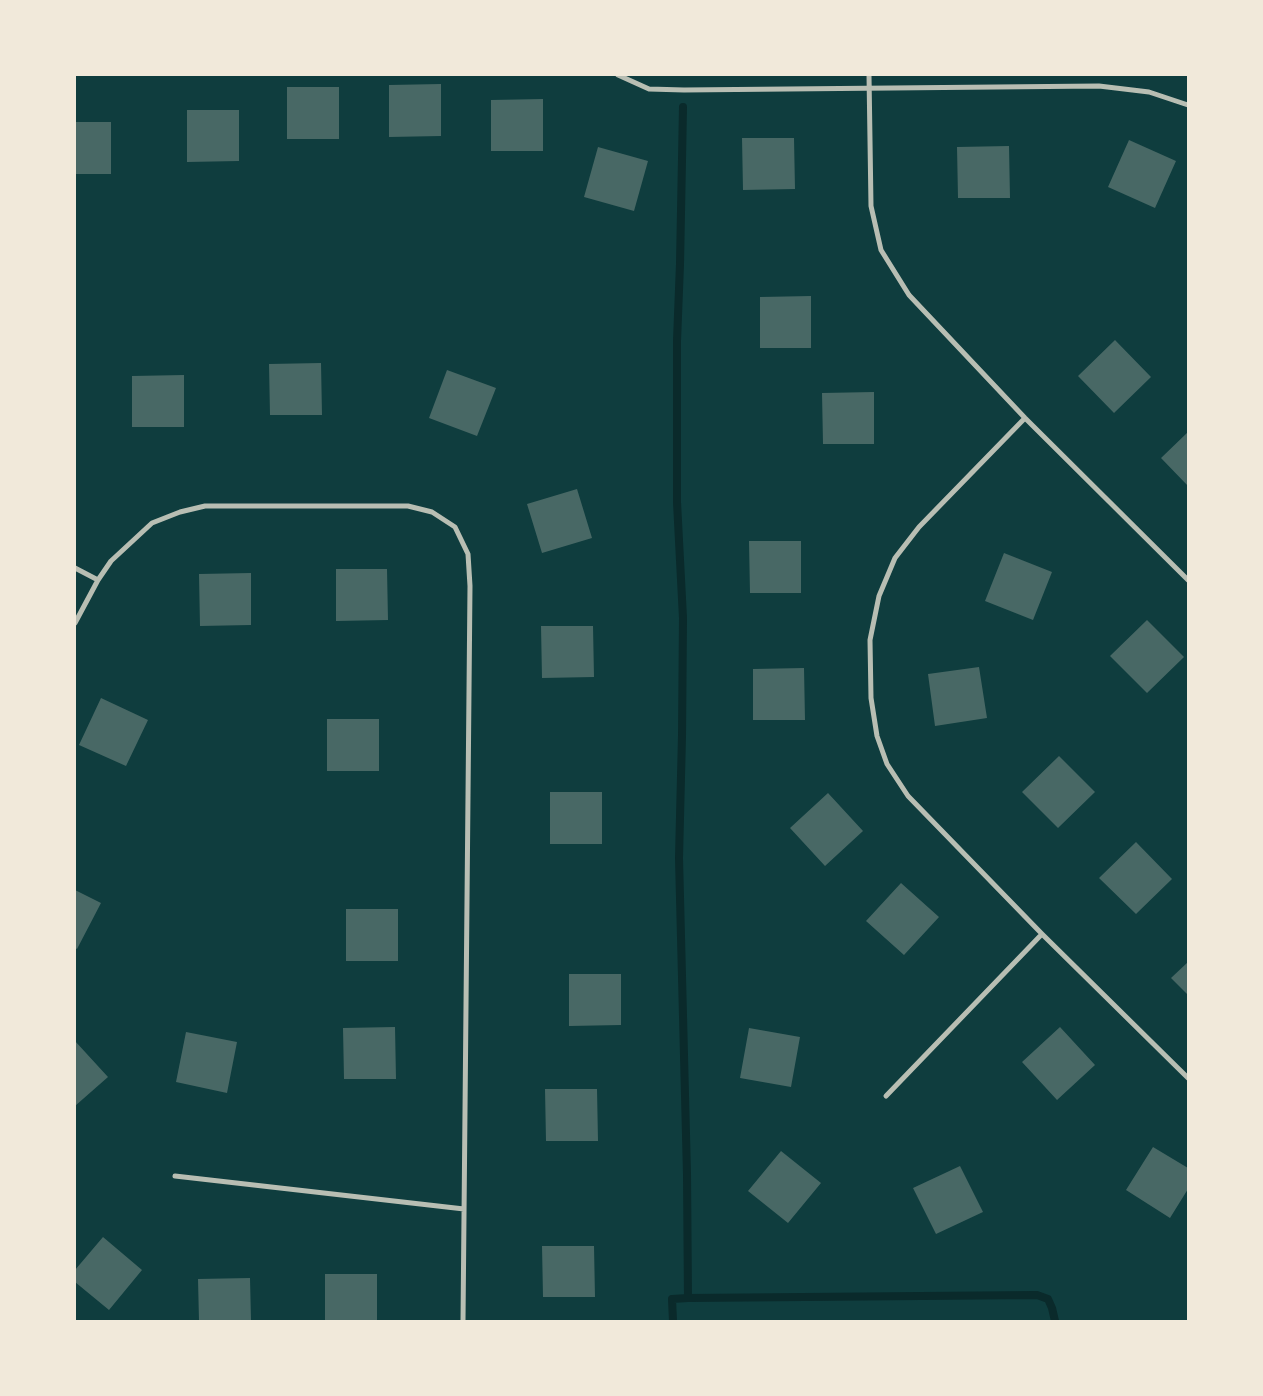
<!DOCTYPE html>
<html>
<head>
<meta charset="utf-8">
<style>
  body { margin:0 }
  #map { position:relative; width:1263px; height:1396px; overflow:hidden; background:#0f3d3e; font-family:"Times New Roman",serif }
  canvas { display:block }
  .frame { position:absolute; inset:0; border:76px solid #f1e9da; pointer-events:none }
</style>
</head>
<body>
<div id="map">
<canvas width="1263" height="1396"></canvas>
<div class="frame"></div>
</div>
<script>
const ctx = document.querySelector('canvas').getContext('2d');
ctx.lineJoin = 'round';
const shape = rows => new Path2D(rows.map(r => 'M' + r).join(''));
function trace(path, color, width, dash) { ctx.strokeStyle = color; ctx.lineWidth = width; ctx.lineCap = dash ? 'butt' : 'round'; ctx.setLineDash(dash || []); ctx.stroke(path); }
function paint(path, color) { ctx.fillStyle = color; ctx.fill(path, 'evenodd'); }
trace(shape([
  [688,1298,1037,1295,1048,1299,1052,1308,1055,1321],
  [673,1321,672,1299,688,1298,687,1174,679,858,682,736,683,618,677,502,677,341,680,264,683,107]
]), '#0a2a2b', 8);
paint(shape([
  [441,84,441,136,389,137,389,85],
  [287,87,339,87,339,139,287,139],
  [543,99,543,151,491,151,491,100],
  [187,110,239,110,239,161,187,162],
  [75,122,111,122,111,174,75,174],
  [742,138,794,138,795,189,743,190],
  [1129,140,1176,161,1155,208,1108,187],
  [1009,146,1010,198,958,198,957,147],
  [598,147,648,161,634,211,584,197],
  [811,296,811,348,760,348,760,297],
  [1115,340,1151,377,1114,413,1078,376],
  [321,363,322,415,270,415,269,364],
  [447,370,496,388,477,436,429,418],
  [184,375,184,427,132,427,132,376],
  [874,392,874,444,823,444,822,393],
  [1188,432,1188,486,1161,458],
  [577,489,592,538,542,553,527,504],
  [749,541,801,541,801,593,750,593],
  [1004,553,1052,572,1033,620,985,601],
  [336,569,387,569,388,620,336,621],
  [251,573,251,625,200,626,199,574],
  [1147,620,1184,657,1147,693,1110,656],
  [541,626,593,626,594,677,542,678],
  [979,667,987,718,935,726,928,674],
  [804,668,805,720,753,720,753,669],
  [101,698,148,720,126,766,79,745],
  [327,719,379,719,379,771,327,771],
  [1059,756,1095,792,1058,828,1022,792],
  [550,792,602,792,602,844,550,844],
  [828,793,863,831,825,866,790,828],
  [1136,842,1172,879,1136,914,1099,878],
  [901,883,939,917,904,955,866,921],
  [75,890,101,903,77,949,75,948],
  [346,909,398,909,398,961,346,961],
  [1188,962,1188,995,1171,978],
  [569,974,621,974,621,1025,569,1026],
  [395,1027,396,1079,344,1079,343,1028],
  [1060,1027,1095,1065,1057,1100,1022,1062],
  [749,1028,800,1037,791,1087,740,1078],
  [186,1032,237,1042,227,1093,176,1082],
  [75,1041,108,1077,75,1106],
  [545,1089,597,1089,598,1141,546,1141],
  [1153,1147,1188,1168,1188,1189,1170,1218,1126,1190],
  [781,1151,821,1183,788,1223,748,1191],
  [960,1166,983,1212,936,1234,913,1188],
  [103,1237,142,1270,109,1310,75,1282,75,1270],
  [542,1246,594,1246,595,1297,543,1297],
  [325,1274,377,1274,377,1321,325,1321],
  [250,1278,251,1321,199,1321,198,1279]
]), '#486865');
trace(shape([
  [618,75,649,89,684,90,1099,86,1149,92,1188,105],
  [869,75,871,206,881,250,909,295,1025,418,1188,580],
  [1025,418,919,527,895,558,879,596,870,640,871,698,877,736,887,764,908,796,1042,934,1188,1078],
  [75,568,98,580],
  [75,623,98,580,111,561,152,523,180,512,205,506,408,506,432,512,455,527,468,554,470,586,463,1321],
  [886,1096,1042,934],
  [175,1176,464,1209]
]), '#b8beb3', 5);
</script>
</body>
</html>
